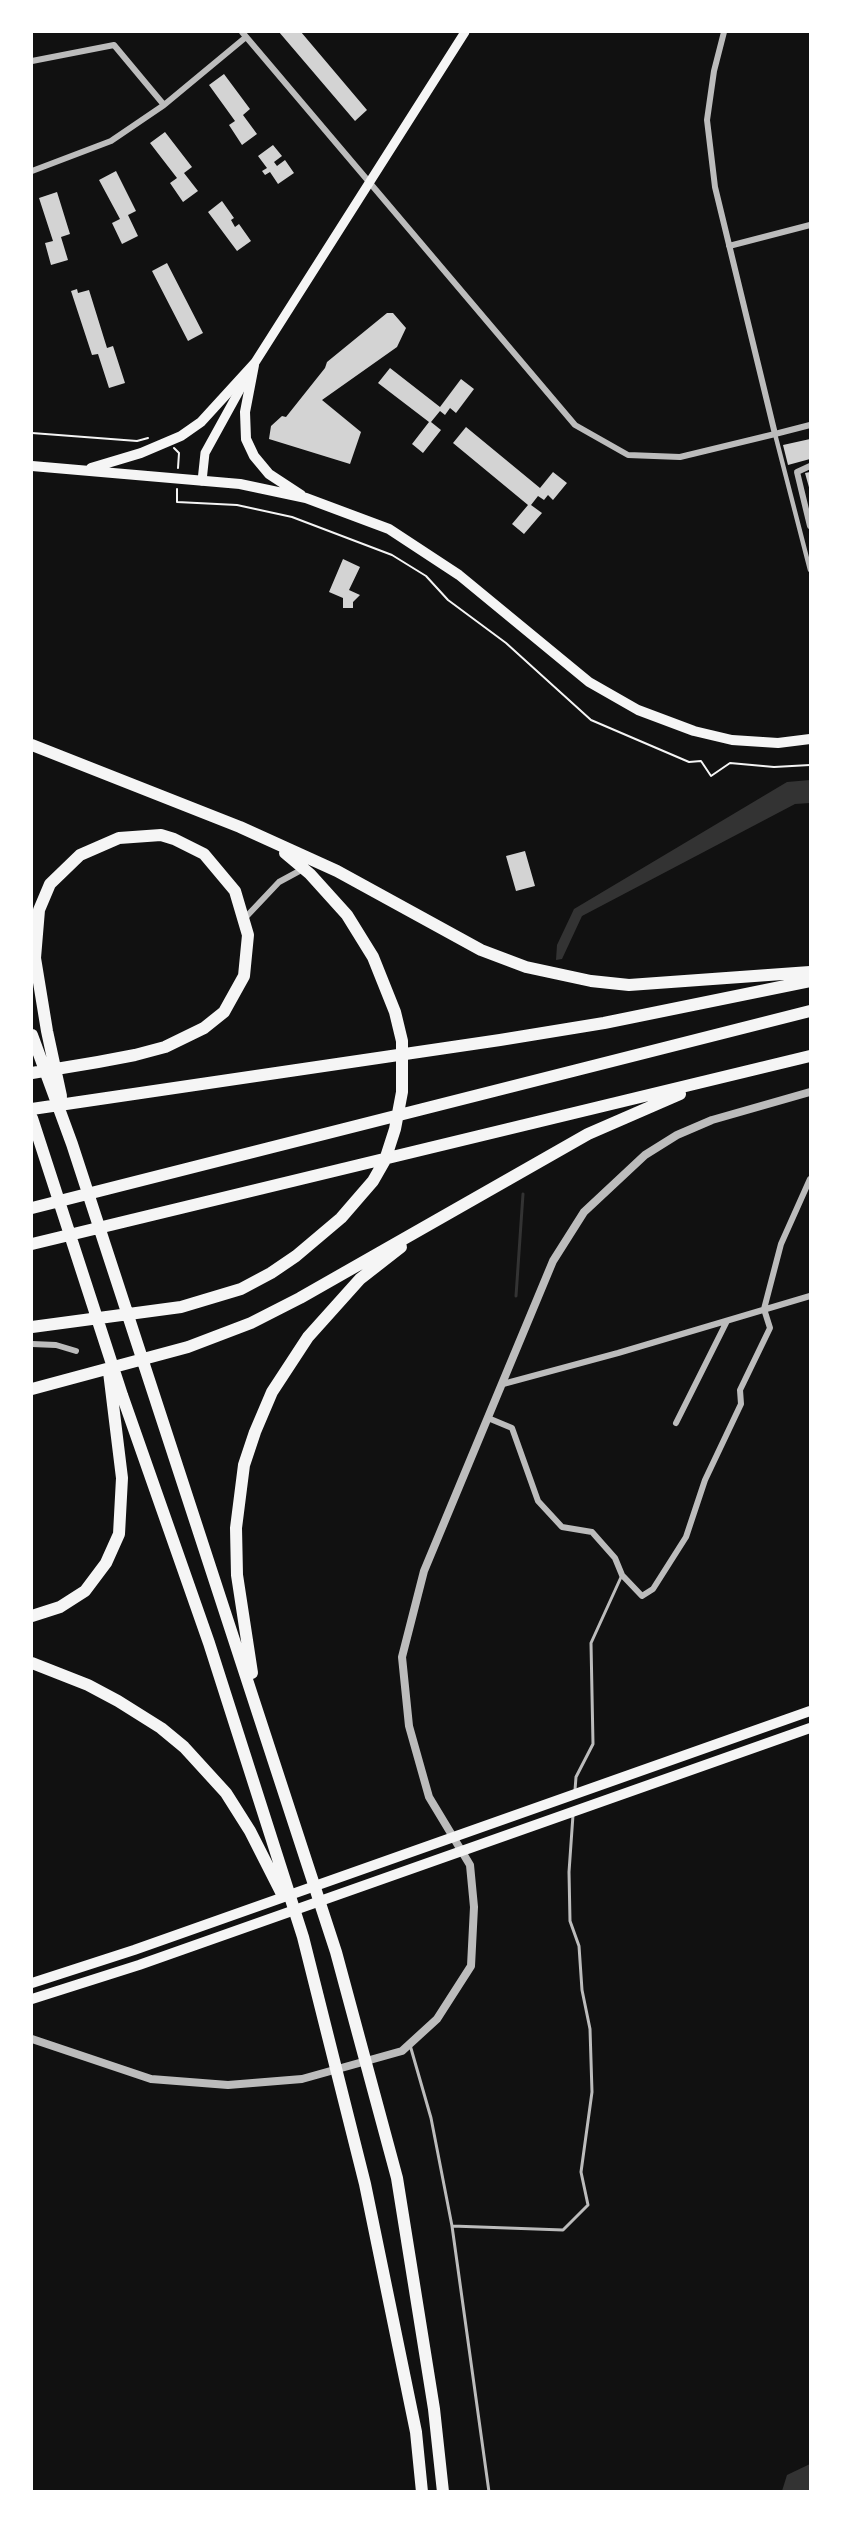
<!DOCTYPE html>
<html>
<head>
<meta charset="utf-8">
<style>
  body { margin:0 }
  #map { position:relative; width:842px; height:2523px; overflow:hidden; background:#111; font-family:Georgia,serif }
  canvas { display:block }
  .frame { position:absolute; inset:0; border:33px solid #fff; pointer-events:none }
</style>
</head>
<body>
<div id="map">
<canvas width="842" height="2523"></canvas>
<div class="frame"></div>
</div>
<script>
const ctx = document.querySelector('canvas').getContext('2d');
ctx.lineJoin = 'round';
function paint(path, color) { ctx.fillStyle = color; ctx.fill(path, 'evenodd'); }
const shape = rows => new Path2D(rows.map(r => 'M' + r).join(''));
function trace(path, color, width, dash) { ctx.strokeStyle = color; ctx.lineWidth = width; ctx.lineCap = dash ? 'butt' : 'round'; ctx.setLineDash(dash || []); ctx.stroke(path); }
paint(shape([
  [810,780,810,803,795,804,582,916,562,959,556,960,557,945,574,909,787,782],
  [810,2464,810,2491,782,2491,787,2475]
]), '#333');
trace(shape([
  [516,1296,523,1194]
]), '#333', 3);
paint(shape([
  [279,32,301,32,367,110,355,121],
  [224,74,250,109,243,115,257,134,242,145,229,125,235,121,209,85],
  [165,132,192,167,184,173,198,191,183,202,170,183,177,178,150,143],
  [273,145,282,156,274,162,277,166,285,160,294,173,278,184,270,172,265,175,262,171,267,168,258,156],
  [116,171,136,211,128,215,138,236,122,244,112,223,120,219,99,180],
  [57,192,70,234,61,237,68,260,51,265,45,243,53,241,39,198],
  [222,201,234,218,231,220,235,227,239,224,251,241,237,251,208,212],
  [167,263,203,333,188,341,152,271],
  [77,289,78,293,89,290,107,348,113,346,125,383,109,388,98,354,92,355,71,291],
  [387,313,393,313,406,328,397,347,322,400,361,432,350,464,269,439,271,426,282,416,286,417,325,368,327,362],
  [390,368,440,407,461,379,474,389,456,413,450,408,445,415,440,411,431,422,441,430,423,453,412,444,429,422,378,383],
  [466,427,540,488,553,472,567,483,553,500,548,495,544,500,538,496,531,505,542,513,524,534,512,524,528,505,453,443],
  [810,439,810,459,788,465,783,445],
  [810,472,810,491,805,473],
  [343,559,360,567,349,590,360,595,353,602,353,608,343,608,343,598,329,592],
  [525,851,535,886,516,891,506,856]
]), '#d3d3d3');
trace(shape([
  [32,433,137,441,148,438],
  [174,448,179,453,178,468],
  [177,489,177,502,237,505,292,517,392,555,426,576,448,600,506,643,591,720,689,762,701,761,711,776,730,763,774,767,810,765]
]), '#f5f5f5', 2);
trace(shape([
  [575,1790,576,1777,593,1744,591,1643,622,1575],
  [410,2045,431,2118,452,2226,489,2492],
  [452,2226,563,2230,588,2205,581,2172,592,2092,590,2029,582,1990,579,1946,570,1921,569,1872,573,1815]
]), '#bcbcbc', 3);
trace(shape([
  [775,434,810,570]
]), '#bcbcbc', 4.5);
trace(shape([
  [242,32,575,425,628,455,680,457,775,434],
  [724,32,714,71,707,120,715,187,775,434,810,425],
  [32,61,114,45,164,105],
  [32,171,111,141,164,105,246,37],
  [729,246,810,225],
  [810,466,797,472,810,526],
  [245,918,279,882,303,869],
  [32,1344,56,1345,76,1351],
  [503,1384,618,1353,810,1296],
  [488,1418,512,1428,538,1501,562,1527,592,1532,615,1558,622,1575,642,1596,653,1589,686,1537,705,1480,741,1404,740,1390,770,1328,764,1309,781,1244,810,1179],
  [676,1423,727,1321]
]), '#bcbcbc', 6);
trace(shape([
  [32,2039,151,2079,228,2085,302,2079,402,2051,437,2019,471,1966,474,1907,470,1865,429,1797,409,1726,402,1657,424,1571,553,1261,584,1212,645,1155,677,1135,712,1120,810,1092]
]), '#bcbcbc', 8);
trace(shape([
  [202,481,205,453,254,364,465,32]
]), '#f5f5f5', 9);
trace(shape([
  [254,365,245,412,246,439,254,456,269,474,301,495],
  [32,466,240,484,306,498,389,529,459,575,589,682,638,710,694,731,732,740,778,743,810,739],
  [91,468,141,453,181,436,201,422,254,364],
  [32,1983,134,1950,810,1711],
  [32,1999,139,1965,810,1728]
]), '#f5f5f5', 10);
trace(shape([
  [32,745,240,827,337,871,481,950,526,967,591,981,629,985,810,972],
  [32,1035,72,1144,336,1952,397,2178,434,2409,443,2492],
  [32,1073,98,1062,135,1055,165,1047,204,1028,224,1012,244,976,248,935,235,891,204,854,174,839,161,835,119,838,80,855,50,884,39,910,35,958,47,1031,61,1096],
  [32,1109,500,1040,604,1023,810,981],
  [32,1118,122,1395,209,1643,303,1937,365,2184,416,2432,422,2492],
  [32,1208,810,1011],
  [32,1244,810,1056],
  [32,1327,181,1307,241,1289,271,1273,296,1256,341,1218,373,1181,385,1160,395,1129,402,1092,402,1041,395,1012,373,957,347,915,310,874,285,853],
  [32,1389,188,1347,251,1323,300,1298,588,1134,680,1094],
  [32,1616,60,1607,85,1591,106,1563,119,1534,122,1478,109,1372],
  [32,1663,88,1685,118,1701,161,1728,184,1747,226,1793,250,1831,283,1896],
  [252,1673,237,1575,236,1528,244,1465,255,1432,272,1392,308,1337,360,1279,401,1247]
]), '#f5f5f5', 12);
</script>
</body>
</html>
